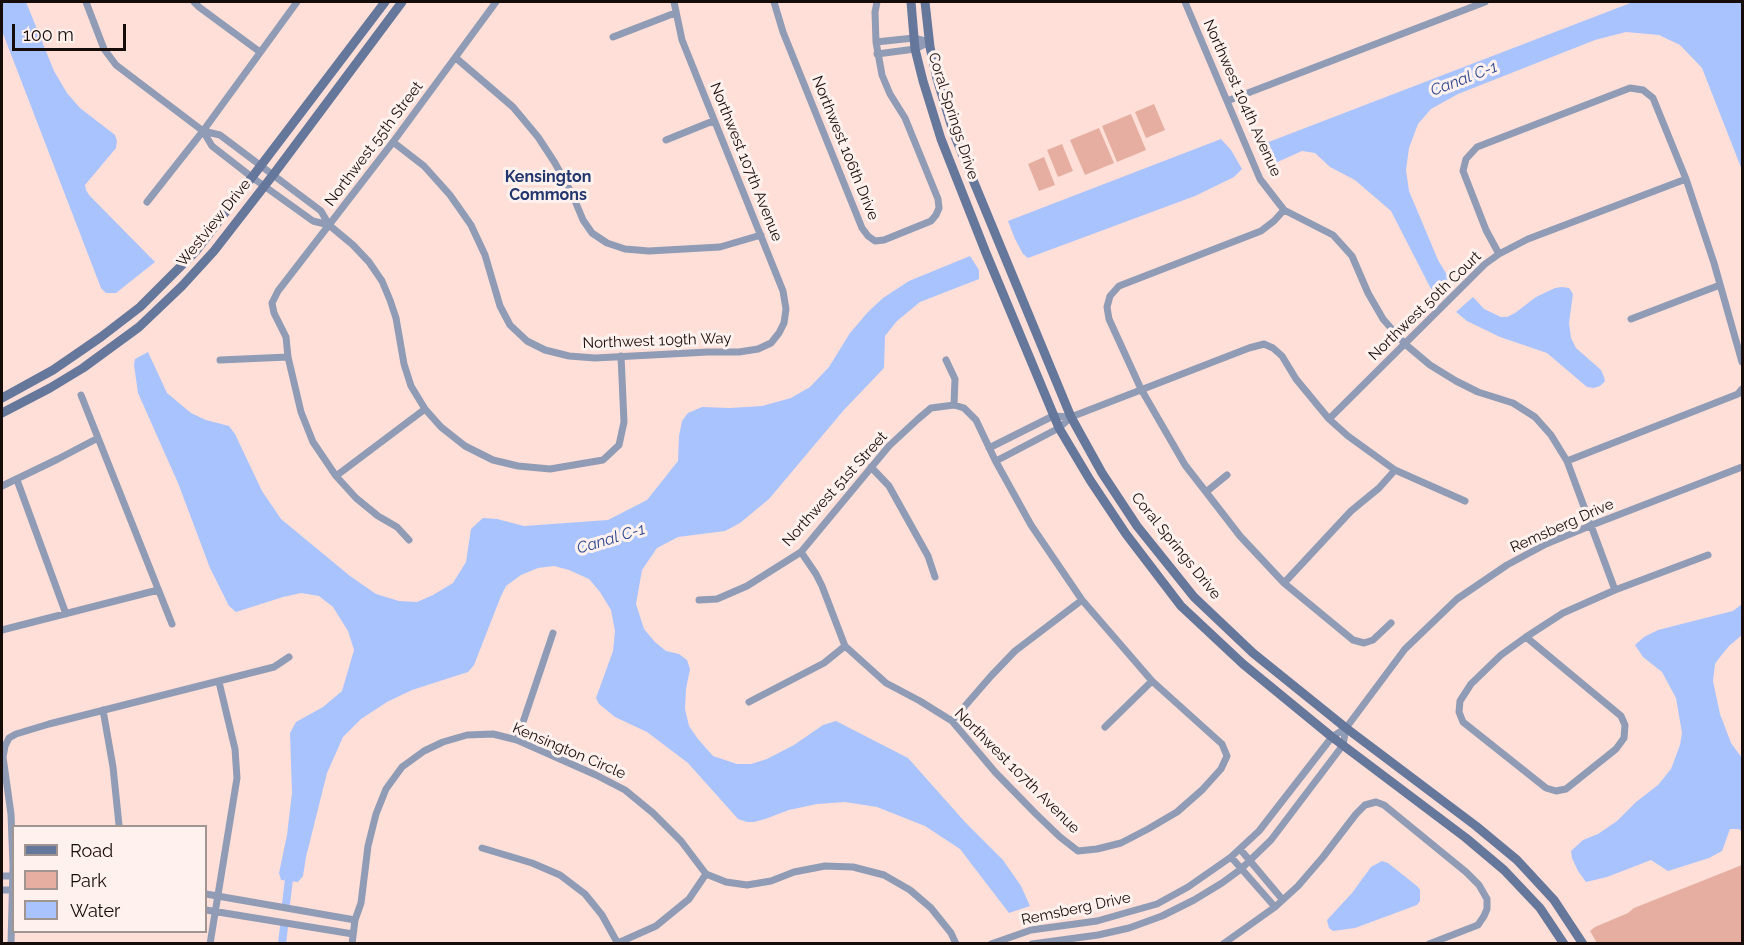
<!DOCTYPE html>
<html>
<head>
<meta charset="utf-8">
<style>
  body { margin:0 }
  #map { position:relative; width:1744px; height:945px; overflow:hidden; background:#ffdfd7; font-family:Raleway,sans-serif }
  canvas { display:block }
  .frame { position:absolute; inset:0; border:3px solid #160c09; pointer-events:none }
  .legend { position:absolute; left:12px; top:825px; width:195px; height:108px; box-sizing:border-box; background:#fef1ee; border:2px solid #a19592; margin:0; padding:8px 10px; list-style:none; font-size:18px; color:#160c09 }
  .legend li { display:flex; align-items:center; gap:12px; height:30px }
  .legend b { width:30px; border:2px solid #a19592 }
  .scale { position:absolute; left:12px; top:24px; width:114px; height:27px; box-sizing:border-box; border:3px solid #160c09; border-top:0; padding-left:8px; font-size:18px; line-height:21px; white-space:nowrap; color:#160c09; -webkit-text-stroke:4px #fef1ee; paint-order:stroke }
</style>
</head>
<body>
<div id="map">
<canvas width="1744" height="945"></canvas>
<div class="frame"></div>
<ul class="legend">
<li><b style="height:8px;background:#66779c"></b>Road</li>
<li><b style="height:16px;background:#e6aea1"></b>Park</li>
<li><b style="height:16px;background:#a9c3ff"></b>Water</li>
</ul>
<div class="scale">100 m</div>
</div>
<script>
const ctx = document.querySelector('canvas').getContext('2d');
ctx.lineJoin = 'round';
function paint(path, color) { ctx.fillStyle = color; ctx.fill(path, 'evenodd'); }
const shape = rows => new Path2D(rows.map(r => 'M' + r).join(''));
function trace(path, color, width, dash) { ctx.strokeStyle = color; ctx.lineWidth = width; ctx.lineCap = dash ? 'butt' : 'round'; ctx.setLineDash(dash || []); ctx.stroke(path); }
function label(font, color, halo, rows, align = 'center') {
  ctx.font = font + ' Raleway,sans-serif'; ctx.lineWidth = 6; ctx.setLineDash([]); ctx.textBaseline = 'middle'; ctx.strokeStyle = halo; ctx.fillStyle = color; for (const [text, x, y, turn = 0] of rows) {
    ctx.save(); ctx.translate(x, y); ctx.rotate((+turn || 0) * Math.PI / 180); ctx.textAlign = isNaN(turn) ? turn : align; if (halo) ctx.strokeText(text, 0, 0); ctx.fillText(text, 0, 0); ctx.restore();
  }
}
paint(shape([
  [1154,104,1165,130,1146,138,1135,112],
  [1131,114,1146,150,1117,162,1102,126],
  [1099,128,1114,163,1085,175,1070,140],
  [1062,144,1073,171,1058,177,1047,150],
  [1044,157,1055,185,1039,191,1028,164],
  [1742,865,1742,943,1597,943,1590,931,1595,927,1628,913,1634,908]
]), '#e6aea1');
paint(shape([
  [2,2,26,2,54,71,67,93,80,108,115,135,117,141,116,148,85,185,86,190,89,195,155,262,116,293,106,293,101,288,2,31],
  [1633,2,1742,2,1742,170,1702,68,1680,45,1659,35,1626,32,1595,40,1458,94,1431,109,1418,124,1409,148,1406,170,1409,191,1438,260,1450,280,1437,296,1430,287,1391,211,1355,180,1330,167,1315,153,1302,151,1273,164,1266,143],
  [1221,139,1231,150,1242,169,1234,177,1195,196,1028,258,1023,254,1015,239,1008,221],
  [970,256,979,270,979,279,920,302,897,321,885,336,884,368,843,411,769,499,740,523,725,531,678,537,657,548,642,570,636,604,644,629,655,642,666,651,679,654,687,660,690,669,686,689,685,709,689,726,698,739,713,756,737,764,751,764,767,759,794,745,823,725,836,721,908,758,965,822,1003,860,1021,886,1030,906,1009,913,960,849,925,826,877,807,845,802,817,804,789,810,765,819,754,822,747,822,738,819,688,763,647,732,615,717,599,704,596,698,613,651,615,631,611,610,600,592,589,579,569,570,554,566,538,568,521,575,506,586,501,596,474,665,468,672,412,690,387,702,361,719,343,737,327,773,306,857,303,876,298,882,281,880,279,873,287,835,292,793,290,733,296,722,323,707,342,691,354,650,348,631,333,607,319,596,301,593,283,597,236,612,229,606,210,568,178,483,138,393,134,365,135,359,148,352,167,393,191,413,206,420,229,426,235,434,262,491,281,519,350,576,376,594,399,601,417,602,433,595,453,583,466,562,471,529,483,518,497,519,524,526,608,520,647,500,678,461,679,436,682,421,688,413,702,407,730,408,762,406,791,398,810,387,829,367,850,333,868,312,883,298,909,281],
  [1562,287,1569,288,1573,294,1569,323,1571,338,1576,348,1601,370,1604,377,1605,381,1600,386,1594,388,1587,387,1547,353,1500,337,1467,321,1456,312,1473,297,1484,309,1501,317,1507,317,1515,313,1536,297,1555,288],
  [1742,604,1742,635,1729,646,1720,657,1715,664,1713,681,1720,714,1731,743,1742,758,1742,832,1739,829,1730,829,1722,851,1709,858,1668,871,1651,860,1607,877,1586,882,1578,871,1572,858,1571,851,1583,840,1598,834,1617,821,1636,802,1658,785,1671,769,1680,745,1682,733,1676,698,1662,672,1643,657,1635,645,1644,637,1658,630,1721,614,1733,611],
  [1382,861,1388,863,1417,886,1420,890,1420,901,1417,905,1355,928,1333,931,1329,928,1327,920,1352,893,1371,867]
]), '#a9c3ff');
trace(shape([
  [286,904,290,871],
  [282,944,284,927]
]), '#a9c3ff', 8);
trace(shape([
  [86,2,104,49,116,65,203,131,212,146,253,178,313,221,329,225],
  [194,2,199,7,260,52],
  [774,2,783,32,862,228,868,236,875,241,884,240,931,221,936,215,939,208,938,199,905,118,890,94,882,75,876,42,875,12,877,2],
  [1185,2,1260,179,1284,210,1333,235,1352,256,1368,293,1383,319,1405,344,1430,365,1456,381,1478,392,1513,403,1535,417,1551,435,1567,461,1615,590],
  [613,37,675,13],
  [876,42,914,38,929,42],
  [877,54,915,49,929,42],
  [456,58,513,107,538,137,555,163,573,196,583,220,592,233,607,243,625,249,649,251,720,247,761,235],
  [1227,101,1485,2],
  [203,131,220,135,321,211,329,225,353,245,369,262,382,281,390,300,396,318,404,364,411,386,425,409,441,427,465,446,493,460,518,466,550,469,603,460,619,445,624,422,621,356],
  [666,140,713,121],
  [393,142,424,166,450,195,471,225,485,255,500,306,510,325,527,341,545,350,569,356,595,358,708,352,739,352,758,349,771,343,779,333,784,323,786,309,783,291,682,40,674,2],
  [147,202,203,131,297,2],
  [1499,254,1486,230,1463,171,1466,159,1477,147,1630,88,1643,90,1653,98,1686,179,1714,263,1742,362],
  [1631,319,1720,285],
  [220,360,288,357],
  [946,360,955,379,954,405],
  [81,395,172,624],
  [1329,419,1485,264,1499,254,1528,239,1686,179],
  [989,448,1053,416,1071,417],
  [996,461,1059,428,1071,417,1249,348,1264,344,1273,348,1282,356,1296,379,1329,419,1348,436,1395,470,1465,501],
  [1567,461,1738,394,1742,389],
  [871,467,889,486,928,556,935,577],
  [1227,475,1206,492,1240,536,1284,583,1353,640,1364,643,1373,640,1391,623],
  [336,476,425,409],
  [17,480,66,614],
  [2,486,58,459,98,438],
  [1206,492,1185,465,1141,389,1109,319,1107,307,1110,296,1119,286,1261,231,1274,221,1284,210],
  [409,540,397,527,378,516,356,498,336,476,313,442,301,412,288,357,286,337,274,313,272,303,278,291,393,142,496,2],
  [1284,583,1351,511,1379,488,1395,470],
  [699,600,717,599,747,586,801,552,889,446,918,419,931,408,954,405,964,408,976,420,995,460,1031,525,1082,600,1152,681,1222,744,1227,756,1221,769,1202,790,1177,812,1148,829,1121,843,1097,849,1078,851,1060,837,1036,814,995,772,952,721,920,701,886,683,845,646,822,586,816,574,801,552],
  [2,630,158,590],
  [1526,637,1621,716,1625,725,1624,738,1616,749,1566,789,1556,791,1546,788,1463,722,1459,712,1460,701,1471,684,1501,655,1526,637,1563,613,1615,590,1708,555],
  [749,702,824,663,845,646],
  [103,710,113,767,119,825],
  [952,721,991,676,1015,651,1082,600],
  [1105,727,1152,681],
  [517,740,553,633],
  [482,848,532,863,560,875,585,894,602,915,618,944],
  [1240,849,1282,899],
  [1231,857,1275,907],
  [2,876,14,876],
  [2,890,14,890],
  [206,894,355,920],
  [206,910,353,934],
  [618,943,656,926,689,899,706,874],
  [11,944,13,866,11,814,3,757,5,746,9,738,16,734,49,724,274,667,289,657],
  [210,944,237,778,235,749,219,682],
  [352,944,355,920,361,903,368,846,376,814,386,789,402,767,424,751,443,742,467,735,493,734,517,740,596,775,625,790,653,813,681,841,706,874,726,882,747,885,771,881,794,872,825,866,853,867,884,875,910,890,931,908,951,933,956,944],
  [991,944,1031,930,1097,921,1125,913,1157,904,1188,887,1231,857,1259,831,1332,737,1346,728,1405,649,1457,599,1507,565,1546,544,1592,525,1742,467],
  [1032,944,1098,935,1129,928,1162,916,1194,900,1222,883,1241,869,1271,840,1343,745,1346,728],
  [1223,944,1275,907,1298,886,1323,857,1356,814,1365,805,1376,802,1384,805,1466,872,1479,885,1487,899,1487,909,1484,916,1478,925,1429,944]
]), '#909bb5', 7);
trace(shape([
  [911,2,915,49,923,81,941,139,986,253,1059,428,1090,480,1126,534,1181,606,1243,664,1332,737,1466,838,1504,870,1540,908,1564,944],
  [925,2,930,47,937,79,954,134,1071,417,1102,473,1137,526,1194,597,1253,653,1346,728,1476,826,1517,860,1554,900,1583,944],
  [2,398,53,370,101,337,140,307,196,251,385,2],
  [2,413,50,388,83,368,139,327,182,286,214,251,273,175,402,2]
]), '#66779c', 9);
label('15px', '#160c09', '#fef1ee', [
  ["Northwest 104th Avenue",1242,98,66],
  ["Coral Springs Drive",953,116,72],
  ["Northwest 55th Street",374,144,-53],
  ["Northwest 106th Drive",845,148,68],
  ["Northwest 107th Avenue",746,162,68],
  ["Westview Drive",214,223,-51],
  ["Northwest 50th Court",1425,306,-44],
  ["Northwest 109th Way",657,341,-2],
  ["Northwest 51st Street",835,489,-48],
  ["Remsberg Drive",1562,526,-24],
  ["Coral Springs Drive",1176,546,51],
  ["Kensington Circle",569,751,23],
  ["Northwest 107th Avenue",1017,771,45],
  ["Remsberg Drive",1076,909,-12]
]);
label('italic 16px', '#2f488e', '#fef1ee', [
  ["Canal C-1",1464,79,-21],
  ["Canal C-1",611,539,-17]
]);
label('bold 16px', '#23376f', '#fef1ee', [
  ["Kensington",548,177],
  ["Commons",548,195]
]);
</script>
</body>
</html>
